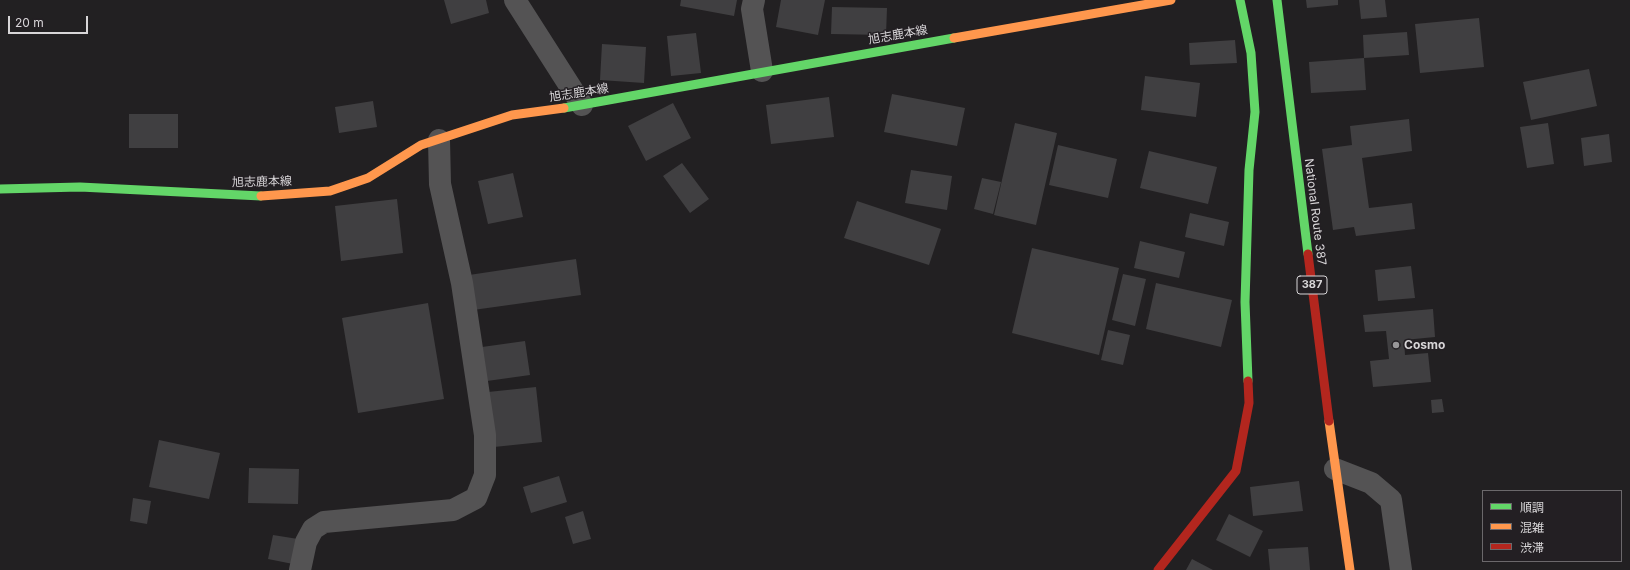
<!DOCTYPE html>
<html>
<head>
<meta charset="utf-8">
<style>
  body { margin:0 }
  #map { position:relative; width:1630px; height:570px; overflow:hidden; background:#222022; font-family:Inter,"Noto Sans JP",sans-serif }
  canvas { display:block }
  .legend { position:absolute; left:1482px; top:490px; width:140px; height:72px; box-sizing:border-box; background:#231f23; border:1px solid #6b686b; margin:0; padding:5px 7px; list-style:none; font-size:12px; color:#d8d6d8 }
  .legend li { display:flex; align-items:center; gap:8px; height:20px }
  .legend b { width:20px; border:1px solid #6b686b }
  .scale { position:absolute; left:8px; top:16px; width:80px; height:18px; box-sizing:border-box; border:2px solid #d8d6d8; border-top:0; padding-left:5px; font-size:12px; line-height:14px; white-space:nowrap; color:#d8d6d8; -webkit-text-stroke:3px #231f23; paint-order:stroke }
</style>
</head>
<body>
<div id="map">
<canvas width="1630" height="570"></canvas>
<ul class="legend">
<li><b style="height:5px;background:#63d668"></b>順調</li>
<li><b style="height:5px;background:#ff974d"></b>混雑</li>
<li><b style="height:5px;background:#b3261e"></b>渋滞</li>
</ul>
<div class="scale">20 m</div>
</div>
<script>
const ctx = document.querySelector('canvas').getContext('2d');
ctx.lineJoin = 'round';
function paint(path, color) { ctx.fillStyle = color; ctx.fill(path, 'evenodd'); }
const shape = rows => new Path2D(rows.map(r => 'M' + r).join(''));
function trace(path, color, width, dash) { ctx.strokeStyle = color; ctx.lineWidth = width; ctx.lineCap = dash ? 'butt' : 'round'; ctx.setLineDash(dash || []); ctx.stroke(path); }
function label(font, color, halo, rows, align = 'center') {
  ctx.font = font + ' Inter,"Noto Sans JP",sans-serif'; ctx.lineWidth = 3; ctx.setLineDash([]); ctx.textBaseline = 'middle'; ctx.strokeStyle = halo; ctx.fillStyle = color; for (const [text, x, y, turn = 0] of rows) {
    ctx.save(); ctx.translate(x, y); ctx.rotate((+turn || 0) * Math.PI / 180); ctx.textAlign = isNaN(turn) ? turn : align; if (halo) ctx.strokeText(text, 0, 0); ctx.fillText(text, 0, 0); ctx.restore();
  }
}
paint(shape([
  [444,0,486,0,489,13,451,24],
  [681,0,737,0,734,16,680,6],
  [781,0,825,0,818,35,776,27],
  [1306,0,1338,0,1338,5,1307,8],
  [1359,0,1385,0,1387,17,1361,19],
  [832,7,887,8,886,35,831,34],
  [1479,18,1484,67,1420,73,1415,24],
  [1407,32,1409,55,1364,58,1366,90,1311,93,1309,62,1364,58,1363,35],
  [696,33,701,73,671,76,667,36],
  [1235,40,1237,63,1190,65,1189,43],
  [602,44,646,47,644,83,600,80],
  [1589,69,1597,106,1531,120,1523,82],
  [1145,76,1200,83,1196,117,1141,110],
  [892,94,965,108,957,146,884,132],
  [829,97,834,137,771,144,766,105],
  [373,101,377,127,339,133,335,107],
  [673,103,691,138,646,161,628,126],
  [129,114,178,114,178,148,129,148],
  [1409,119,1412,151,1362,158,1369,208,1412,203,1415,229,1356,236,1354,227,1333,230,1322,149,1352,145,1350,126],
  [1015,123,1057,133,1036,225,994,215],
  [1548,123,1554,164,1527,168,1520,127],
  [1609,134,1612,162,1584,166,1581,138],
  [1058,145,1117,159,1108,198,1049,185],
  [1149,151,1217,167,1208,204,1140,188],
  [682,163,709,199,690,213,663,176],
  [911,170,952,176,947,210,905,203],
  [513,173,523,217,488,224,478,181],
  [982,178,1001,182,993,214,974,209],
  [397,199,403,253,341,261,335,206],
  [857,201,941,229,929,265,844,238],
  [1190,213,1229,222,1224,246,1185,237],
  [1140,241,1185,252,1179,278,1134,268],
  [1032,248,1119,268,1099,355,1012,333],
  [576,259,581,295,473,310,469,275],
  [1411,266,1415,298,1378,301,1375,270],
  [1123,274,1146,279,1135,326,1112,320],
  [1156,283,1232,300,1221,347,1146,329],
  [428,303,444,399,358,413,342,318],
  [1433,309,1435,337,1404,340,1405,355,1428,353,1431,382,1373,387,1370,361,1389,359,1386,331,1365,332,1363,315],
  [1108,330,1130,335,1123,365,1101,360],
  [525,341,530,375,487,381,482,347],
  [536,387,542,442,494,447,488,392],
  [1442,399,1444,412,1432,413,1431,400],
  [159,440,220,453,209,499,149,487],
  [249,468,299,469,298,504,248,503],
  [559,476,567,502,531,513,523,487],
  [1299,481,1303,511,1253,516,1250,487],
  [133,498,151,501,147,524,130,521],
  [583,511,591,539,573,544,565,517],
  [1229,514,1263,531,1250,557,1216,540],
  [273,535,298,539,293,564,268,559],
  [1308,547,1310,570,1270,570,1268,549],
  [1192,559,1213,570,1186,570]
]), '#403f41');
trace(shape([
  [515,0,582,105],
  [754,0,752,9,762,71],
  [1335,469,1371,483,1391,500,1401,570],
  [300,570,306,542,313,529,324,522,453,510,476,498,485,475,485,435,462,283,440,184,439,140]
]), '#545354', 22);
trace(shape([
  [1240,0,1251,53,1255,112,1249,170,1245,302,1248,381],
  [1277,0,1308,254],
  [564,108,954,38],
  [0,189,80,187,261,196]
]), '#63d668', 9);
trace(shape([
  [954,38,1171,0],
  [261,196,330,191,368,178,421,145,512,115,564,108],
  [1329,421,1350,570]
]), '#ff974d', 9);
trace(shape([
  [1308,254,1329,421],
  [1158,570,1236,471,1249,403,1248,381]
]), '#b3261e', 9);
for (const [x, y, r, color] of [
  [1396,345,4,"#989698"]
]) { const dot = new Path2D(); dot.arc(x, y, r, 0, 2 * Math.PI); ctx.fillStyle = color; ctx.fill(dot); trace(dot, '#231f23', 1.5); }
for (const [x, y, w] of [
  [1312,285,30]
]) { const box = new Path2D(); box.roundRect(x - w / 2, y - 9, w, 18, 3); ctx.fillStyle = '#231f23'; ctx.fill(box); trace(box, '#d8d6d8', 1); }
label('bold 11px', '#d8d6d8', null, [
  ["387",1312,285]
]);
label('12px', '#d8d6d8', '#231f23', [
  ["旭志鹿本線",898,35,-10],
  ["旭志鹿本線",579,93,-9],
  ["旭志鹿本線",262,182,-1],
  ["National Route 387",1315,212,83]
]);
label('bold 12px', '#d8d6d8', '#231f23', [
  ["Cosmo",1404,345]
], 'left');
</script>
</body>
</html>
